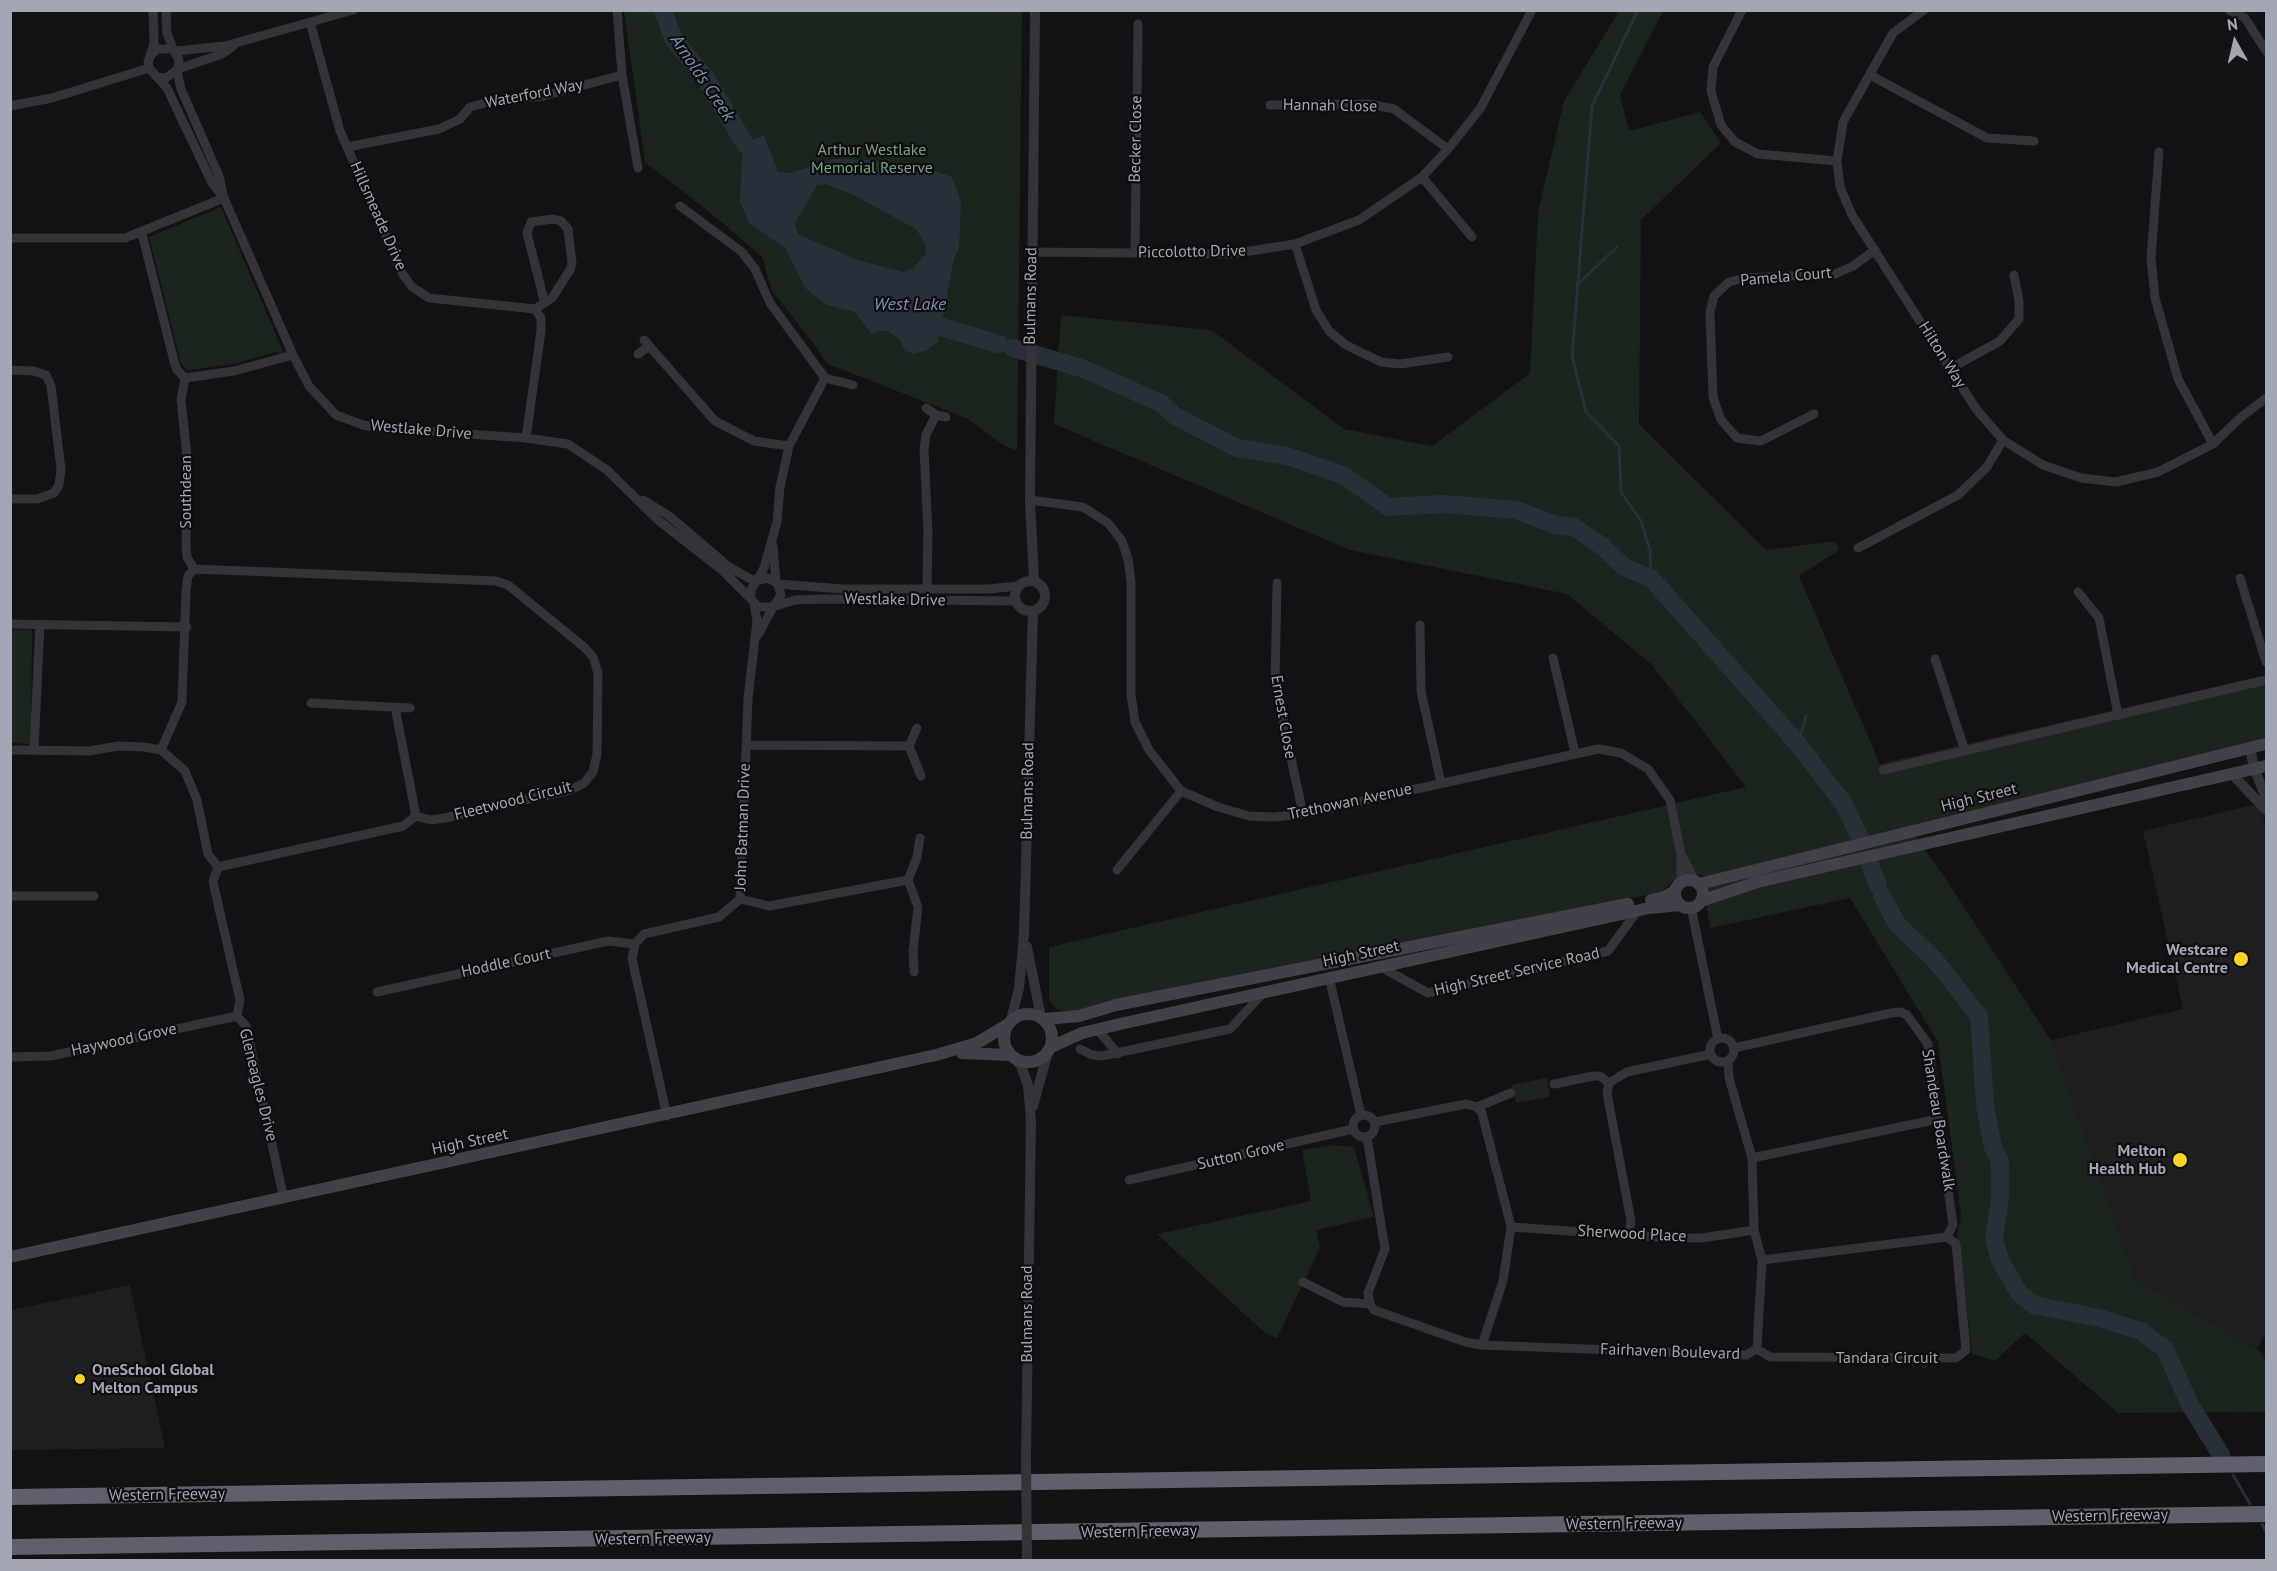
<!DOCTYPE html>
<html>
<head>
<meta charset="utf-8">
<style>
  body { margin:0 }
  #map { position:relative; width:2277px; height:1571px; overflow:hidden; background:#131214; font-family:"PT Sans",sans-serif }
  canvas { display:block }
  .frame { position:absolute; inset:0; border:12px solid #a3a6b5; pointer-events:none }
  .north { position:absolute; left:2205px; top:12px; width:60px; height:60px; -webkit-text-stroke:4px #0e0d0f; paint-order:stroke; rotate:352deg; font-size:16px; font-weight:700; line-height:24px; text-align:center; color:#a3a6b5 }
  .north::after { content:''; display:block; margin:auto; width:21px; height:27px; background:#a3a6b5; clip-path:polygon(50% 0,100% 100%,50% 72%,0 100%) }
</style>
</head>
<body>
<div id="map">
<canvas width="2277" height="1571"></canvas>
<div class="frame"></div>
<div class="north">N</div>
</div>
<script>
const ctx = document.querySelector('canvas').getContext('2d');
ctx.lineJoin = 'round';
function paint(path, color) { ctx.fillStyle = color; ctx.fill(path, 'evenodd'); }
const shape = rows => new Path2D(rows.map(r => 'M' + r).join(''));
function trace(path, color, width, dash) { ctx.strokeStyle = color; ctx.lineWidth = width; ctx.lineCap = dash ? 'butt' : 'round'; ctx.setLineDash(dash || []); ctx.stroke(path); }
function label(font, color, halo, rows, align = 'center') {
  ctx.font = font + ' "PT Sans",sans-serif'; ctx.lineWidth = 4.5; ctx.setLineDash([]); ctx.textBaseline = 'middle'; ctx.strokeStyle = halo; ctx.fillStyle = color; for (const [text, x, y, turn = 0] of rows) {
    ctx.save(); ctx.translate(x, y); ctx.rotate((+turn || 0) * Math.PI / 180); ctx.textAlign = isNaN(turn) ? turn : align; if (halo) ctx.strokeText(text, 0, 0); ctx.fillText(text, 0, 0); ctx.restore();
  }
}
paint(shape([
  [2253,805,2262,811,2266,831,2266,1332,2257,1349,2136,1279,2051,1040,2183,1009,2143,831],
  [130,1285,165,1448,11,1450,11,1310]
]), '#1f1e21');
paint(shape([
  [624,11,1022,11,1017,450,1005,446,968,419,826,363,817,348,772,291,762,257,713,215,645,162],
  [1619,11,1663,11,1620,95,1629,131,1700,112,1721,143,1641,220,1639,424,1766,550,1835,541,1839,550,1799,576,1880,764,2266,675,2266,744,1910,829,1945,878,2051,1040,2136,1279,2257,1349,2266,1359,2266,1412,2118,1413,2025,1333,1995,1361,1972,1354,1960,1249,1956,1241,1961,1216,1938,1042,1850,898,1710,928,1707,909,1708,877,1695,874,1675,879,1661,892,1070,1012,1056,1009,1049,1000,1049,947,1746,787,1652,665,1567,594,1350,550,1054,424,1061,315,1211,330,1344,429,1432,446,1530,373,1538,212,1564,101],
  [221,207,285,356,275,352,234,364,187,370,181,363,149,237],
  [11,630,32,630,31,744,11,743],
  [1547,1078,1550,1097,1516,1103,1511,1085],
  [1335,1145,1354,1147,1374,1217,1316,1230,1320,1248,1277,1338,1265,1333,1157,1234,1311,1201,1302,1150]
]), '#1c241e');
paint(shape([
  [764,135,778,172,790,173,834,159,867,160,923,167,952,177,961,202,959,248,954,259,938,342,927,350,914,354,905,351,900,340,888,331,878,331,872,335,855,312,827,305,805,288,785,248,749,223,740,202,742,157,745,144],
  [826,184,854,195,916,229,926,244,926,254,913,268,903,272,858,260,798,234,795,224,799,216,817,185]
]), '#282f38');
trace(shape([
  [1638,10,1592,106,1572,356,1586,412,1619,446,1621,492,1641,521,1650,550,1651,578],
  [1579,283,1617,247],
  [1798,744,1806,716],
  [2233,1475,2250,1504],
  [2262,1524,2266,1532]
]), '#282f38', 3);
trace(shape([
  [663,10,673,38,706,79,745,144],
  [941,327,999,344],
  [1013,348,1081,368,1161,403,1175,416,1237,448,1287,456,1343,475,1388,507,1444,504,1516,510,1556,525,1574,527,1602,546,1624,567,1651,578,1798,744,1844,804,1860,838],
  [1870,864,1878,886],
  [1882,896,1897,924,1935,960,1979,1016,1985,1105,1993,1147,2000,1162,2000,1199,1994,1239,2000,1260,2019,1293,2034,1305,2099,1318,2141,1331,2165,1349,2189,1403,2221,1455]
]), '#282f38', 18);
trace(shape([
  [166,10,167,33,173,49],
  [617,10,622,75,638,168],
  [1742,10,1713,67,1711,91,1721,125,1735,142,1758,154,1837,161],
  [1924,10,1893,33,1843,122,1837,161,1840,187,1852,215,1976,409,2003,440,2043,465,2081,478,2116,482,2158,472,2213,444,2240,418,2266,398],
  [2229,10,2245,18,2266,51],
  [310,22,340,131,402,273,412,287,429,298,535,309],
  [175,51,225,46,353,10],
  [150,56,157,49,173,49,179,60,178,69,166,78,157,77,149,68,148,62,150,56,154,43,153,10],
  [178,69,222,54,233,46],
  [177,72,181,89,219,176,224,198,293,355,309,386,336,415,363,425,383,428,526,438,568,444,607,470,658,520,723,571,751,599],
  [1870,75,1987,138,2034,141],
  [157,77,167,88,212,183,223,197],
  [1270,105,1369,104,1394,109,1448,149],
  [10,106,52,98,149,68],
  [347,147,439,129,460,119,470,107,488,102,543,96,622,75],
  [2159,152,2151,258,2155,298,2178,379,2213,444],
  [1422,177,1472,237],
  [680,206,742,252,755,269,770,303,825,378,853,385],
  [142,234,174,361,177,370,185,378,181,400,187,457,186,546,187,557,194,569,188,576,186,590,182,702,161,750],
  [10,238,125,238,224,198],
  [1295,244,1316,310,1329,331,1346,345,1381,362,1400,364,1448,357],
  [1032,252,1231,254,1295,244,1359,220,1422,177,1448,149,1480,109,1532,10],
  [1135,253,1138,24],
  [535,309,552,298,570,270,572,263,568,229,561,221,553,219,531,222,527,233,544,300],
  [644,340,715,421,754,441,789,446],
  [638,354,649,346],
  [1951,368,2000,341,2019,319,2019,301,2014,275],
  [10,370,34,371,46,375,51,386,61,469,59,485,54,493,37,499,10,499],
  [185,378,234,371,293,355],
  [926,408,936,415,946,417],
  [1814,414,1761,441,1737,438,1721,420,1713,397,1710,312,1714,296,1729,282,1744,278,1835,274,1853,266,1875,250],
  [526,438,541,331,541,318,535,309],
  [643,500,668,515,729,567,756,582],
  [1030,500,1083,507,1108,523,1122,541,1128,559,1131,581,1131,694,1135,722,1149,750,1181,791,1218,807,1249,816,1274,817,1303,814,1598,749,1621,753,1648,769,1670,800,1681,855,1681,883],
  [773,546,776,582],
  [1858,548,1958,495,1987,467,2003,440],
  [194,569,496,581,508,585,584,647,593,657,598,673,597,754,593,772,584,783,570,790,445,818,431,820,416,816,403,826,218,867],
  [2240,578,2266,662],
  [759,580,768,578,778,584,781,595,773,607,758,607,751,599,751,590,764,568,777,522,780,487,789,446,825,378],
  [1277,583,1275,683,1303,814],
  [778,584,843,589,988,589,1018,586],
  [927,589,928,531,924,449,926,435,936,415],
  [2078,592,2099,618,2118,715],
  [776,606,795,600,822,599,1015,601],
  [10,624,187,627],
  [1420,625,1421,691,1441,783],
  [758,635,773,607],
  [1553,658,1575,753],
  [1935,659,1965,751],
  [311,703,410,708],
  [395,707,416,816],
  [917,728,909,746,921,776],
  [746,745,909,746],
  [10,750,90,751,118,746,144,747,161,750,185,771,197,800,208,854,218,867,213,882,240,1000,237,1016,246,1026,284,1199],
  [34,750,40,624],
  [1883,770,2266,680],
  [1683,857,1695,881],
  [1117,870,1181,791],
  [10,896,94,896],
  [740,899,769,906,908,880],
  [1691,907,1718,1039],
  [1381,967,1428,993,1464,985,1608,951,1638,910],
  [914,972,913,951,918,907,908,880,917,857,920,838],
  [1329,977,1361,1115],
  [377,992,608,941,635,944],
  [1097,1029,1118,1054],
  '1710 1050a12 12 0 1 1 24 0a12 12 0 1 1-24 0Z',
  [1734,1048,1891,1013,1900,1012,1907,1015,1928,1044,1953,1225,1947,1237],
  [1080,1049,1092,1055,1102,1056,1230,1029,1263,993],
  [10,1057,51,1056,237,1016],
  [1728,1061,1729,1078,1752,1158,1754,1230,1762,1260,1757,1349],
  [1554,1084,1593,1076,1600,1076,1609,1083],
  [1477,1107,1511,1093],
  '1353 1126a11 11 0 1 1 22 0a11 11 0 1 1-22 0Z',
  [667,1116,632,959,635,944,644,934,719,917,740,899,748,699,757,620,754,604],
  [1375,1122,1466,1104,1477,1107,1482,1113,1511,1227,1503,1281,1482,1345],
  [1367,1137,1385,1249,1368,1293,1370,1304,1374,1310,1465,1342,1482,1345,1746,1355,1757,1349],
  [1752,1158,1938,1119],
  [1129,1180,1353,1129],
  [1511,1227,1670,1238,1702,1238,1754,1230],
  [1629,1234,1631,1221,1607,1093,1609,1083,1627,1072,1711,1054],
  [1303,1282,1343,1302,1370,1304],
  [1757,1349,1770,1357,1956,1358,1966,1350,1956,1244,1947,1237,1762,1260]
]), '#333339', 9);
trace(shape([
  '1015 596a15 15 0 1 1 30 0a15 15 0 1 1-30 0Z',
  [1034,581,1030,500,1035,10],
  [2250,748,2254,768,2266,798],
  [2231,773,2266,810],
  [1027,947,1041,1017],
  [1011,1020,1019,988,1024,934,1033,611],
  [1014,1058,1021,1066,1028,1085,1031,1121,1026,1457],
  [1033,1106,1048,1052]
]), '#333339', 10);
trace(shape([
  '1675 894a14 14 0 1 1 28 0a14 14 0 1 1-28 0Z',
  [1699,884,2266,744],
  [1651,900,1664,897,1675,891],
  [1701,901,1757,882,2266,766],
  '1004 1038a24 24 0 1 1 48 0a24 24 0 1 1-48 0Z',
  [1044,1019,1079,1016,1116,1005,1628,904],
  [1051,1047,1082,1033,1120,1024,1649,908,1681,905],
  [962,1053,1011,1055],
  [10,1257,936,1055,977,1043,1007,1025]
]), '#414249', 12);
trace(shape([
  [10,1497,2266,1464],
  [10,1547,2266,1514]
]), '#5f606b', 16);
trace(shape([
  [1026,1457,1027,1557]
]), '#333339', 10);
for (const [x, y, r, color] of [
  [2241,959,8,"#fbd423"],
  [2180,1160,8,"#fbd423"],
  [80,1379,6,"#fbd423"]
]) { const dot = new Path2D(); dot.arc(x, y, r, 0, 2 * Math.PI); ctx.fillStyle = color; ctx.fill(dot); trace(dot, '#0e0d0f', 2); }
label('16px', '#a3a6b5', '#0e0d0f', [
  ["Waterford Way",534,94,-11],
  ["Hannah Close",1330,106,1],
  ["Becker Close",1136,139,-89],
  ["Hillsmeade Drive",378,216,66],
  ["Piccolotto Drive",1192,252,-1],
  ["Pamela Court",1786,277,-5],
  ["Bulmans Road",1031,296,-89],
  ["Hilton Way",1942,355,58],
  ["Westlake Drive",421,430,5],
  ["Southdean",186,492,-90],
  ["Westlake Drive",895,600,1],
  ["Ernest Close",1283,717,80],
  ["Bulmans Road",1028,791,-89],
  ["High Street",1979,798,-14],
  ["Fleetwood Circuit",513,801,-14],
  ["Trethowan Avenue",1350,802,-12],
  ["John Batman Drive",743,827,-88],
  ["High Street",1361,954,-12],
  ["Hoddle Court",506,963,-12],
  ["High Street Service Road",1517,972,-13],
  ["Haywood Grove",124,1040,-12],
  ["Gleneagles Drive",258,1085,76],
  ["Shandeau Boardwalk",1938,1120,81],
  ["High Street",470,1142,-12],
  ["Sutton Grove",1241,1155,-13],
  ["Sherwood Place",1632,1234,3],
  ["Bulmans Road",1027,1314,-90],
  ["Fairhaven Boulevard",1670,1352,2],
  ["Tandara Circuit",1887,1358],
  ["Western Freeway",167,1495,-1],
  ["Western Freeway",2110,1516,-1],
  ["Western Freeway",1624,1524,-1],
  ["Western Freeway",1139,1532,-1],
  ["Western Freeway",653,1539,-1]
]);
label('16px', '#79a282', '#0e0d0f', [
  ["Arthur Westlake",872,150],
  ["Memorial Reserve",872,168]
]);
label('bold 16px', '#a3a6b5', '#0e0d0f', [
  ["Westcare",2228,950],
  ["Medical Centre",2228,968],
  ["Melton",2166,1151],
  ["Health Hub",2166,1169],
  ["OneSchool Global",92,1370,"left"],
  ["Melton Campus",92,1388,"left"]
], 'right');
label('italic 18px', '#788eb3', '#0e0d0f', [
  ["Arnolds Creek",702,78,56],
  ["West Lake",910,305]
]);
</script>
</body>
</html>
